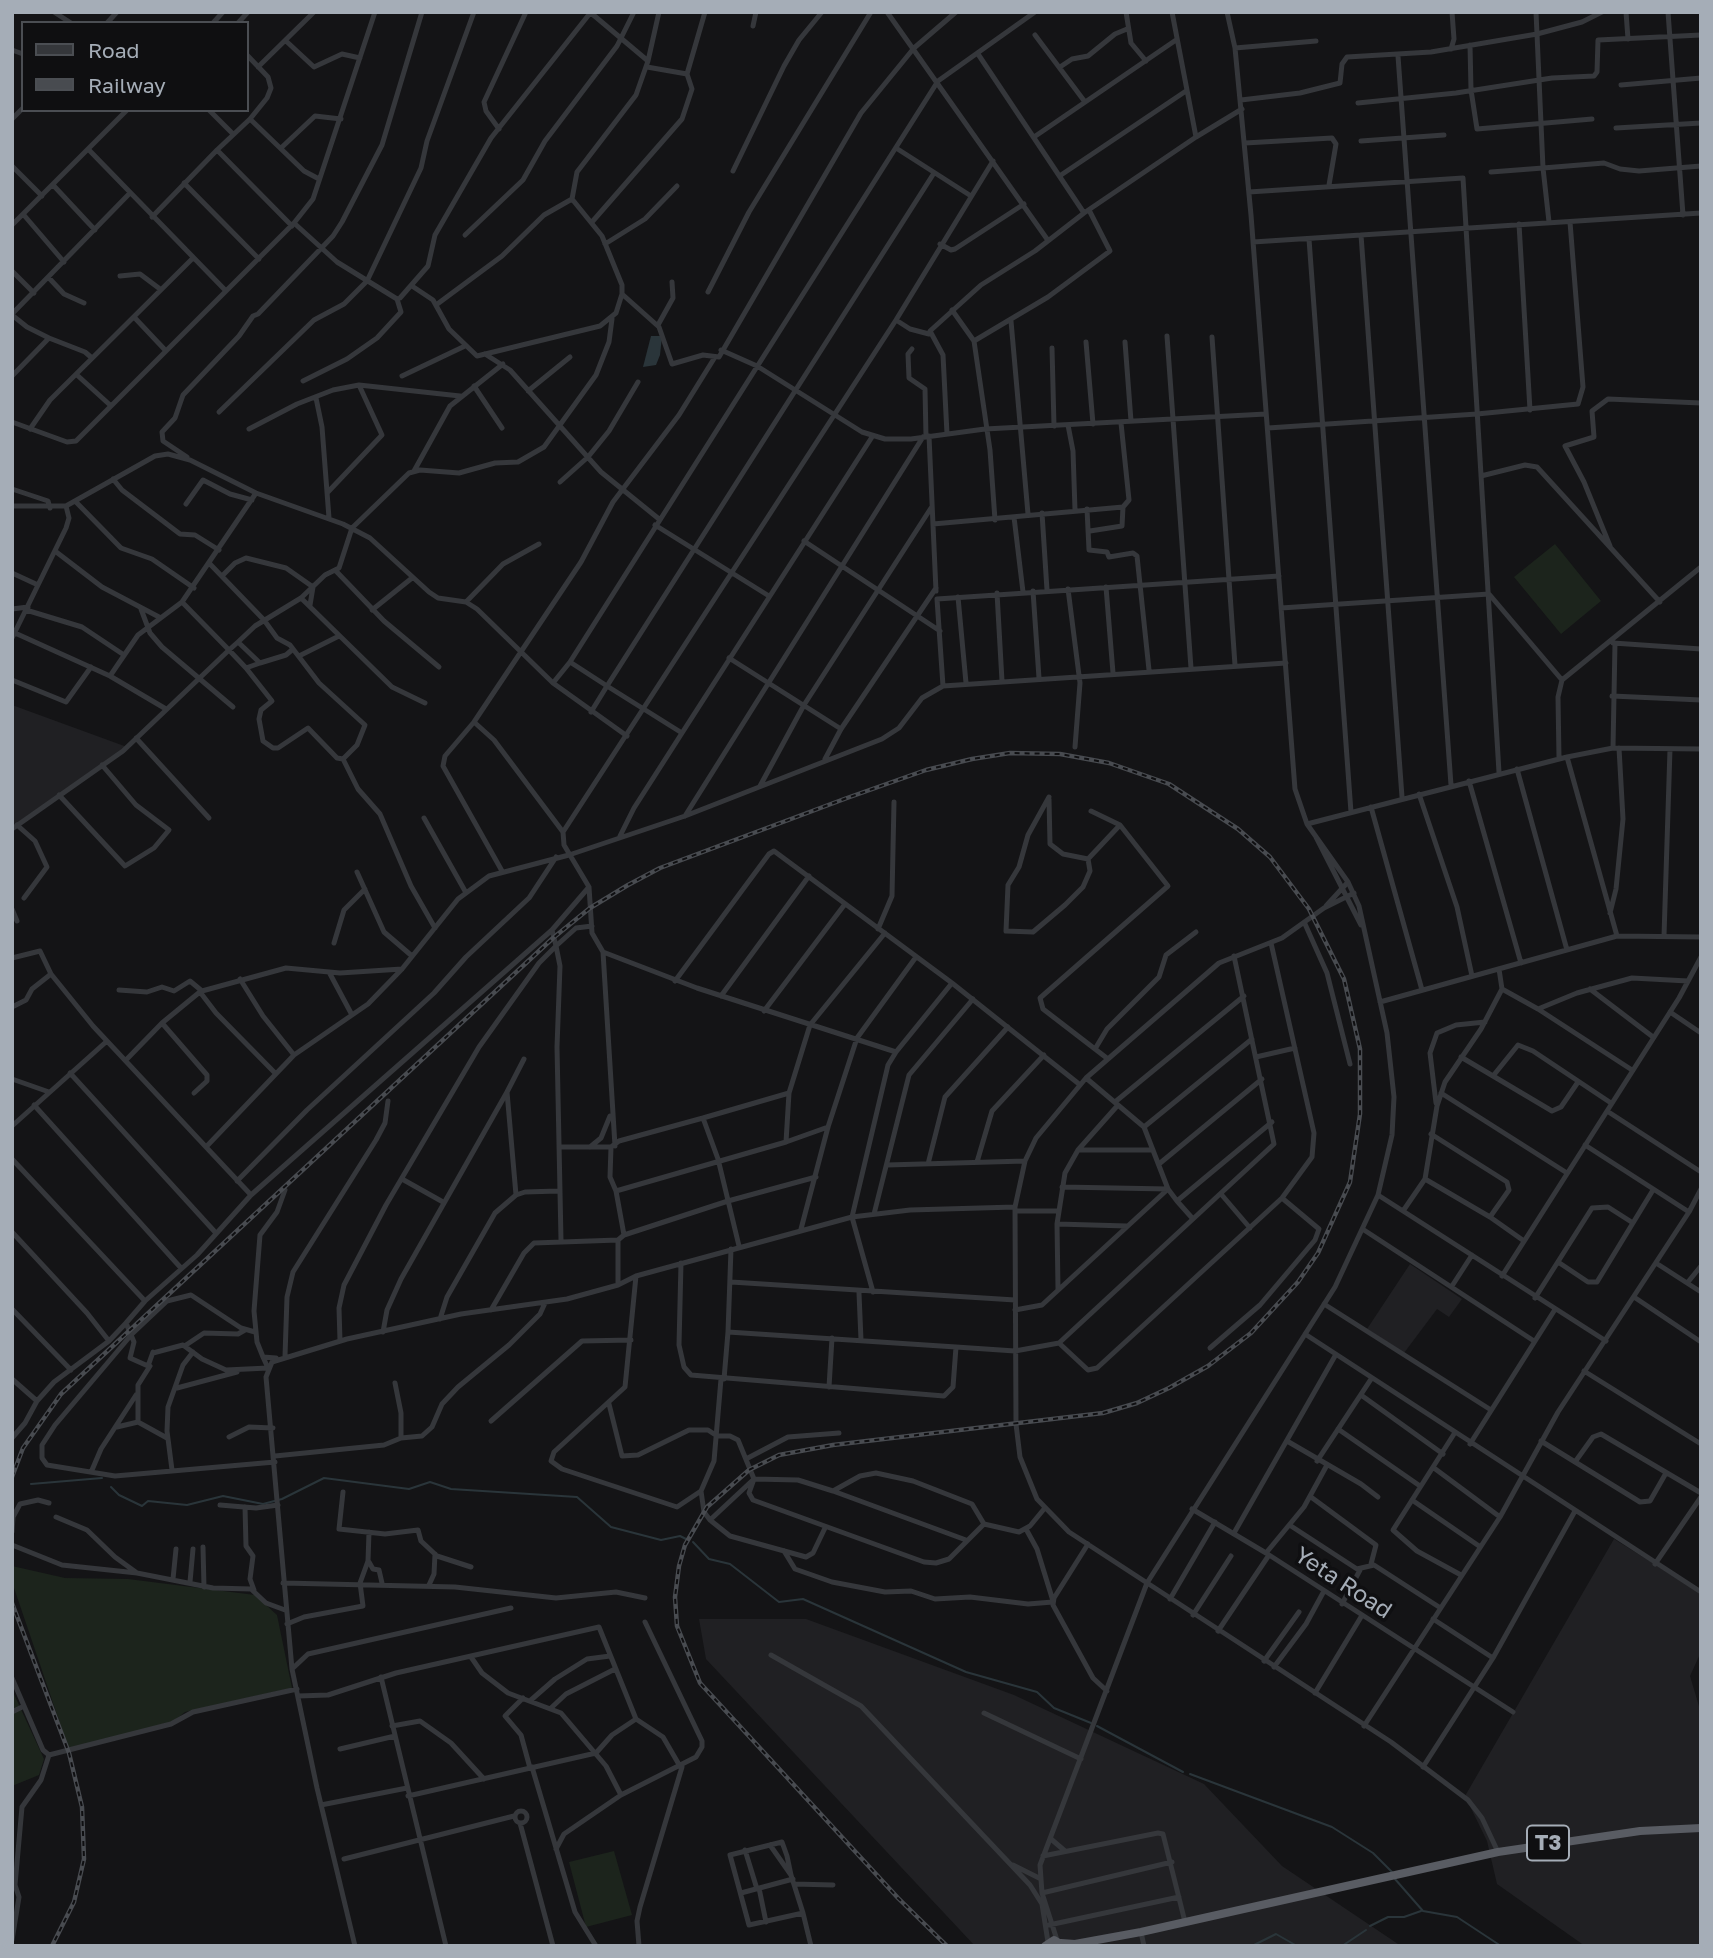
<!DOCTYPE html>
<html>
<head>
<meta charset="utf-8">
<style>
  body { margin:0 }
  #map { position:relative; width:1713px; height:1958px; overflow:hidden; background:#141416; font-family:"Golos Text",sans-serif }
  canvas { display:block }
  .frame { position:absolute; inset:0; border:14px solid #a5adb7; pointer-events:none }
  .legend { position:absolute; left:21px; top:21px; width:228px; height:91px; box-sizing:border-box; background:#0f0f11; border:2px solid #4b4e53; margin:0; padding:9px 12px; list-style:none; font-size:21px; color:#a5adb7 }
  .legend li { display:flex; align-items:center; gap:14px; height:35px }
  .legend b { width:35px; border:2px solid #4b4e53 }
</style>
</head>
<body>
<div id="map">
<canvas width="1713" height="1958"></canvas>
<div class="frame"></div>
<ul class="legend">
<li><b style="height:9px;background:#35373b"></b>Road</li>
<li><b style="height:9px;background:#484b50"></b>Railway</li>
</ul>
</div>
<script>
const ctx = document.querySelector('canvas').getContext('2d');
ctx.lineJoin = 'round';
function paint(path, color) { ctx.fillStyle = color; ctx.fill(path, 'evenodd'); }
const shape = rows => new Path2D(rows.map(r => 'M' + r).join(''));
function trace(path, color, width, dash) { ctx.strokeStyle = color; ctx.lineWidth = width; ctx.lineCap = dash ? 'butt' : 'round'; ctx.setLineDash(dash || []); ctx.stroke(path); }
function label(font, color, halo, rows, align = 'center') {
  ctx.font = font + ' "Golos Text",sans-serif'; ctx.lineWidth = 7; ctx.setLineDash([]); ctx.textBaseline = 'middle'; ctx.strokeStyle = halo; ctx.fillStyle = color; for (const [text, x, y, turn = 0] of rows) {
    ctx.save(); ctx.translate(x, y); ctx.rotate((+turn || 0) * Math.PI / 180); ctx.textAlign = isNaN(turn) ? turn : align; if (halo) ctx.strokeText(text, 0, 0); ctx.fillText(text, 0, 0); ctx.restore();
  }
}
paint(shape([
  [12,705,127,747,12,828],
  [1410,1264,1462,1299,1449,1317,1437,1309,1404,1353,1367,1329],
  [1614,1539,1701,1593,1701,1652,1690,1676,1701,1713,1701,1946,1585,1946,1497,1884,1487,1841,1465,1796],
  [699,1619,806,1619,1014,1695,1204,1784,1282,1866,1401,1946,975,1946,706,1659]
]), '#202023');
paint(shape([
  [1555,544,1601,601,1561,634,1514,577],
  [12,1566,65,1578,128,1579,255,1595,277,1615,292,1688,185,1712,174,1721,69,1750,12,1582],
  [12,1690,44,1759,39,1775,12,1786],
  [614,1851,632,1915,586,1927,569,1862]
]), '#1c241c');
paint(shape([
  [651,336,662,336,660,355,656,365,643,367]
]), '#2a353a');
trace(shape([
  [31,1484,102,1478],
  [111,1487,119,1495,142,1506,148,1501,187,1505,223,1496,263,1504,282,1499,324,1478,409,1489,430,1482,451,1489,577,1497,611,1527,661,1540,680,1536,686,1539],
  [693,1542,709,1559,730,1564,779,1602,803,1599,966,1672,1037,1692,1054,1708,1091,1723],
  [1097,1726,1183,1772],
  [1190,1774,1332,1827,1373,1853,1393,1873],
  [1395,1879,1423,1911,1457,1917,1501,1946],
  [1370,1926,1388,1917,1404,1917,1421,1911],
  [1252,1946,1276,1934,1297,1946],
  [1342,1946,1366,1930]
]), '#2a353a', 2);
trace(shape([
  [54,12,71,23],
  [887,12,1047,239],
  [1126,12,1131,43,1146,61],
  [1172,12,1196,137],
  [1536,12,1543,168,1604,163,1620,169,1639,171,1701,166],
  [1626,12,1628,39],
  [1668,12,1683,215],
  [107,23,117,12],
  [213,23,223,12],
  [238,23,248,12],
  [753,26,756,12],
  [1035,35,1085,102],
  [286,41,314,67,342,54,360,58],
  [1470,45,1471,90,1477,129,1592,119],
  [1235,48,1316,41],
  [1451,49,1454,39,1452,12],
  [12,50,23,54],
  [978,54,1084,213],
  [247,55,268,77,271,88,267,98,250,119],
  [1398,56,1451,785],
  [648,61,659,12],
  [258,67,314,12],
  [647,67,687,74],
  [1060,67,1072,59,1088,56,1115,34,1127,29],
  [1621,85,1701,78],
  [1241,100,1300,93,1340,83,1342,64,1347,57,1431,52,1537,34,1582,22,1602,12],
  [1358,103,1456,93,1552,78,1594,76,1597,72,1598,40,1701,35],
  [209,110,233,134],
  [12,119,23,108],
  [1616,128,1701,123],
  [499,129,486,111,484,102,526,12],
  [1034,137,1176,40],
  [1361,141,1444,135],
  [1245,143,1332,138,1336,144,1329,185],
  [281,148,315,116,341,119],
  [896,148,971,196],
  [89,150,226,291],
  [217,150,250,119,304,171,319,179],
  [12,166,42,196],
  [733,171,784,66,799,40,822,12],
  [1491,172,1543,168,1549,222],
  [1061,175,1186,91],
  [184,183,259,259],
  [54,186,95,230],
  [1249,192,1463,178,1499,772],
  [23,214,64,262],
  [152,217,217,150,292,226],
  [592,222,682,119,692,89,687,74,705,12],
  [294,223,337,262,397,299,400,298,428,266,435,235,491,138,591,12],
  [1519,224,1530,410],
  [12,225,127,110],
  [465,235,523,180,545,141,617,46,634,12],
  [1361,235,1402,797],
  [1309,239,1351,812],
  [1253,242,1701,213],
  [605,244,645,219,677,186],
  [940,244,951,250,955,249,1024,204],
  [12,271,34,293],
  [120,276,140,274,160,289],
  [49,278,64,294,84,303],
  [412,286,433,300,449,329,477,356,600,326,616,313,622,294,622,285,602,236,572,199],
  [708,292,749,212,871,12],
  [622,294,659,327,672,364,703,355,719,357,861,113,914,48,956,12],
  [436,305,502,256,544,215,572,199,577,172,636,95,648,61,591,13],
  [952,310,974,341],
  [12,314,129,194],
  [12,315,27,327,49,338],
  [134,317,166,351],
  [896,320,910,329,929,334],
  [1011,321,1028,514],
  [658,325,673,298,672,282],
  [1167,336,1191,668],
  [1212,337,1235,665],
  [1086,342,1093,424],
  [1125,342,1131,421],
  [1052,348,1054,426],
  [912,349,908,354,909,378,925,389,926,437],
  [721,350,757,366,862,432,885,439,911,439,985,429,1266,414],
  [485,354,510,370,601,472,659,519],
  [77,375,110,405],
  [12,376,49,338,85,352,92,358],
  [402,376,465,346],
  [303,381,347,359,377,338,401,312,397,299],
  [474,386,502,428],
  [528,391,570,357],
  [316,398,322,427,329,518],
  [219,412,314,320,344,304,367,281,421,168,427,141,474,12],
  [12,422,67,442,76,441,294,223,313,199,375,12],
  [1068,425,1073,451,1075,510],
  [1268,428,1477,414,1578,404,1583,387,1570,222],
  [30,429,50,400,192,259],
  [249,429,297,404,333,390,359,385,460,396],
  [947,434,943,355,930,331,981,285,1035,251,1084,213,1196,137,1242,109],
  [929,436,936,591],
  [187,457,163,441,162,432,175,418,183,395,239,336,253,316,258,314,333,236,342,222,382,145,422,12],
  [414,471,450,406,503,364],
  [1481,476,1525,465,1537,467,1660,602],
  [113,479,122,490,180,534,195,535,219,550],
  [560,482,588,457,609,431,638,382],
  [12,489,48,501,50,508],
  [328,492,382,435,359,385],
  [76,502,121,548,152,559,194,588],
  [186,504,203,480,230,494,252,500],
  [12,506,66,506,155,456,168,454,190,460,256,493,343,524,370,538,429,592,438,598,466,602,477,609,553,683,627,736],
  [1087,509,1089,550,1107,552,1109,557,1133,553,1137,556,1149,670],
  [1042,513,1047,590],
  [1014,517,1023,592],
  [995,520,990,450,974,341,1048,297,1110,251,1089,210],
  [933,524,1123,507,1129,500,1121,423],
  [655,525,769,596],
  [1090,531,1122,526,1123,507],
  [804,541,940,631],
  [1610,546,1584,482,1565,446,1594,437,1592,411,1608,399,1701,403],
  [55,551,102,587,159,617],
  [210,564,264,620,277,638,290,645,319,683,365,725,357,745,343,759],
  [335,570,384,621,439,667],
  [12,573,38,585],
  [222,576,235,563,246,558,286,568,313,587,310,605],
  [1106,587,1113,673],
  [1068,589,1080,683,1075,747],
  [1033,591,1039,678],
  [997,593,1002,681],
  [958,597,966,683],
  [301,598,392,687,425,703],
  [466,602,503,564,539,544],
  [1281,608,1489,594,1562,680],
  [12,609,28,607],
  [141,609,150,633,162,647,233,707],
  [26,610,82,627,124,655],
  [372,610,412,578],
  [15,633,110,676,166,709],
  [12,638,66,528,69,518,66,506],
  [238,642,255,626,301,598,325,575,339,568,352,528,409,473,420,470,459,473,495,463,518,462,544,447,596,375,609,342,612,319],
  [1613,643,1701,649],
  [299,656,339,636],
  [729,658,841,729],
  [570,662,607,686,934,173],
  [260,663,246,668,229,650,238,642,260,663,286,655,293,649],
  [246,668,272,701,261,710,259,719,263,741,273,748,278,748,308,728,337,758,343,759,358,789,380,814,411,886,435,928],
  [110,676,138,635,182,602],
  [12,680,66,702,91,667],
  [553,683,570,662,938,81,1035,12],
  [943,686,937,599,1279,576],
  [1612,696,1701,700],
  [591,712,607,686,682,733,634,808,620,836],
  [474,722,445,756,443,766,502,871],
  [682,733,872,437],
  [136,738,209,818],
  [1613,748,1615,643],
  [1567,757,1617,936],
  [1559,758,1558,697,1562,680,1701,567],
  [825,759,841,729,936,588],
  [1517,769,1567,950],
  [1469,781,1521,963],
  [760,786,804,705,931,508],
  [1419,794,1457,907,1472,976],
  [59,795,125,866,154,848,169,830,136,805,102,765],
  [1049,797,1028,835,1019,867,1008,885,1006,931,1033,932,1065,905,1083,887,1090,871,1088,859,1120,825],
  [1049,799,1050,844,1063,854,1088,859],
  [1371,807,1422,990],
  [1091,811,1120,825,1168,886,1040,998,1043,1009,1108,1059],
  [685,816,923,437],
  [424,818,465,891],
  [1307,824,1567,757,1613,748,1701,749],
  [17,825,35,841,47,867,24,898],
  [12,829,123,751,229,650,182,602,256,493],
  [563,832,494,740,474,722,581,562,613,502,679,415,715,357],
  [1316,837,1361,925],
  [357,872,384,932,412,956],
  [1354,893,1324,908,1282,938,1219,963,1086,1078,1036,1138,1025,1161,1015,1207,1016,1424,1020,1457,1037,1499,1069,1532,1391,1742,1468,1800,1482,1818,1498,1852],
  [1326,906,1348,882],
  [12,909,17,921],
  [1610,913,1616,889,1623,819,1619,748],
  [1305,924,1327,973,1350,1064],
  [878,929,892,896,894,802],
  [552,930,556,946,576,928,592,926],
  [1664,936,1670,749],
  [334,943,344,910,365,889],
  [603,952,697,988,896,1052,952,983],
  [12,958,40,951,51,974,93,1026,206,1147,294,1055,368,1004,402,969,458,899,489,876,569,855,685,816,882,739,899,728,922,698,943,686,1286,663],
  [1499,969,1502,989,1538,1009,1577,993,1632,978,1688,981],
  [329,972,352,1015],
  [240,979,263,1016,294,1055],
  [675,981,769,854,774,851,952,983,1079,1084],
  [1590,989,1653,1037],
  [119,990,147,992,162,987,174,991,190,981,202,991,286,968,340,973,402,969],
  [200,992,216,1013,275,1073],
  [721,996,809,876],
  [1380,1002,1617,936,1701,937],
  [12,1007,26,1000,32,989,51,974],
  [1538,1009,1632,1070],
  [764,1011,845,904],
  [1670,1012,1701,1033],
  [162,1023,207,1075,207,1081,194,1093],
  [1095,1049,1107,1029,1159,977,1166,955,1196,932],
  [1256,1057,1295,1048],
  [1461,1057,1493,1076,1518,1045,1533,1051,1611,1103],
  [524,1059,507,1092,516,1195,525,1192,558,1191],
  [126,1060,162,1023,201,991],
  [70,1073,215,1232],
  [1493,1076,1552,1111,1561,1107,1578,1082],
  [12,1079,49,1092],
  [1441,1093,1567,1173],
  [1115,1102,1244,996],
  [1436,1103,1430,1053,1437,1033,1456,1025,1485,1022],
  [34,1105,181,1268],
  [1607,1111,1701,1172],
  [12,1126,107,1041],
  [1144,1127,1252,1039],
  [1431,1134,1507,1182,1509,1190,1490,1217,1524,1241],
  [786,1142,828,1127],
  [1585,1145,1689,1212],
  [615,1146,603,952,592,933,589,887,564,845,563,832,896,320,993,161],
  [206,1147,251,1195],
  [559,1147,611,1147],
  [590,1147,601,1138,610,1116],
  [1078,1150,1153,1150],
  [12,1159,145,1301,126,1323,134,1342,130,1358,148,1366,153,1352],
  [977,1162,992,1111,1044,1055],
  [928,1164,945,1097,1008,1027],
  [1159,1164,1262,1079],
  [887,1165,1025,1161],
  [402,1179,443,1202],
  [1425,1179,1490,1217],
  [237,1181,307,1110,434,993,466,957,529,898,556,857],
  [1062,1187,1168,1189,1177,1201,1272,1122],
  [616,1191,610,1177,611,1147,619,1141,703,1118],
  [1221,1194,1250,1228],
  [1378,1195,1606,1341],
  [1177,1201,1193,1219],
  [1015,1211,1058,1211],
  [1403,1211,1425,1179,1437,1106,1445,1082,1481,1029,1502,989],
  [874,1214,909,1075,973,999],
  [1057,1224,1127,1226],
  [801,1229,828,1127,857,1038,916,957],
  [1364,1230,1534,1341],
  [12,1232,87,1313,109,1341,126,1323],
  [624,1235,728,1201,816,1177],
  [739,1246,718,1159,703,1118,789,1093],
  [731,1249,728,1332,956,1347],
  [1558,1262,1588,1282,1597,1282,1653,1190],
  [681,1263,679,1345,684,1367,691,1375,944,1396,953,1387,956,1347,1015,1351,1059,1343,1274,1144,1234,956],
  [1656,1263,1701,1292],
  [636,1276,625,1387,554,1452,551,1461,562,1469,677,1507,701,1491],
  [1502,1276,1679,998,1701,957],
  [731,1282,1015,1300],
  [1688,1282,1701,1266],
  [618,1285,618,1240,624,1235,616,1191,786,1142,789,1093,810,1025,885,933],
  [1452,1286,1472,1255],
  [1058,1289,1057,1224,1065,1173,1078,1150,1118,1105],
  [873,1292,852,1217,888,1065,896,1052],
  [859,1293,861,1340],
  [1634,1297,1701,1342],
  [1535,1298,1592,1208,1608,1207,1633,1223],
  [145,1301,197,1255,251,1195,552,930,589,887],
  [1324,1304,1491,1410],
  [12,1309,71,1370],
  [491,1310,524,1253,534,1243,618,1240],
  [1015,1310,1042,1305,1168,1189,1144,1127,1086,1078],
  [440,1319,447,1297,495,1213,516,1195],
  [255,1332,241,1328,191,1295,167,1301,132,1334,55,1425,42,1445,42,1458,47,1465,115,1476,275,1462],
  [383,1332,387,1310,401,1279,507,1092],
  [1305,1334,1701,1592],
  [340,1341,339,1308,344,1285,386,1205,479,1047,539,963,556,946,560,966,557,1047,561,1240],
  [1059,1343,1088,1370,1097,1368,1282,1198,1312,1157,1314,1133,1271,943],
  [186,1345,204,1333,238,1334,245,1330],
  [1210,1348,1260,1305,1315,1240,1319,1229,1282,1198],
  [153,1353,183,1345,202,1359,226,1370,268,1368,263,1357],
  [285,1356,287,1297,293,1272,376,1140,385,1123,388,1101],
  [276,1358,263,1357,257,1342,254,1311,260,1235,277,1212,285,1190],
  [150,1366,138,1385,138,1422,167,1438],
  [1584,1371,1701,1444],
  [12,1379,37,1401,54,1382,109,1341],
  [721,1379,714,1461,701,1491,704,1512,710,1520,730,1536,806,1557,813,1553,825,1528],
  [724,1379,728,1332],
  [395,1383,401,1413,401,1438],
  [829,1387,832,1338],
  [177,1388,237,1372],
  [1361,1395,1443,1454],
  [609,1404,622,1456,638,1455,689,1430,708,1430,717,1436,730,1436,738,1440,754,1479,749,1493,753,1500,924,1562,936,1563,949,1559,984,1524,1019,1532,1030,1526,1044,1509],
  [491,1421,582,1341,631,1340],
  [117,1427,138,1422],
  [1338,1429,1420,1486],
  [1454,1434,1393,1530,1417,1551,1461,1575],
  [229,1437,249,1427,273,1428],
  [12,1438,25,1423,37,1401],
  [1287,1441,1361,1484,1378,1497],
  [1541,1441,1640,1502,1650,1501,1666,1473],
  [1470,1444,1554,1311],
  [275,1456,384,1445,401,1438,422,1436,432,1427,442,1404,458,1387,509,1345,540,1314,545,1303],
  [746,1459,788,1437,839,1433],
  [1317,1461,1371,1379],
  [1575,1462,1593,1437,1601,1434,1701,1493],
  [1434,1468,1500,1517],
  [92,1470,101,1449,136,1395],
  [172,1470,167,1431,168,1407,183,1365,193,1352],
  [833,1491,966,1540],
  [343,1492,339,1529,385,1534,418,1530,421,1541,437,1556,471,1567],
  [1311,1497,1376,1545,1371,1564],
  [1412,1500,1479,1546],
  [220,1505,256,1508,278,1505],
  [245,1507,246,1546,253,1556,250,1579,254,1590],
  [1192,1509,1266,1553,1513,1712],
  [56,1517,87,1530,115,1557,137,1573,213,1588,251,1589,266,1603,285,1610],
  [710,1520,754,1479,798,1480,833,1491,860,1476,876,1473,913,1481,972,1504,984,1524],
  [1291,1526,1357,1569,1374,1565,1439,1607],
  [1026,1529,1037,1549,1053,1601],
  [12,1532,13,1517,20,1504,38,1500,49,1503],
  [1234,1533,1335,1356],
  [1088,1544,1054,1598,1053,1605,1093,1678,1107,1691],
  [12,1545,62,1565,137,1573],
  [203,1547,204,1587],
  [784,1551,795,1569,832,1582,885,1592,911,1591,935,1599,970,1597,1028,1604,1053,1602],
  [1266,1553,1304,1507,1327,1465],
  [369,1562,373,1569,379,1570,382,1583],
  [1655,1564,1701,1497],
  [173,1579,176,1549],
  [190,1582,193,1549],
  [283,1583,455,1587,556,1598,616,1592,645,1598],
  [429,1585,434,1574,435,1554],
  [1170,1599,1215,1522],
  [1342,1604,1360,1570],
  [1193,1615,1231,1556],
  [1433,1619,1493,1658],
  [287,1624,304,1617,363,1606,360,1583,368,1561,369,1532],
  [1218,1631,1269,1555],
  [771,1655,861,1706,1030,1885,1042,1904,1048,1942],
  [471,1657,482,1673,508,1693,561,1713,606,1766,621,1795],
  [1264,1661,1299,1612],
  [1274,1667,1306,1624,1324,1591],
  [292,1669,308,1654,511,1608],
  [381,1677,446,1946],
  [12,1678,43,1750,49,1755,171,1724,193,1712,297,1689],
  [1315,1693,1361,1617],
  [298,1696,328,1695,396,1673,599,1627,636,1719,663,1737,681,1768],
  [523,1698,505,1716,521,1735,530,1768],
  [531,1700,555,1679,587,1659,610,1656],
  [551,1708,566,1694,615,1669],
  [12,1712,24,1706],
  [984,1713,1081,1759],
  [392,1726,420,1721,451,1743,484,1779],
  [1364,1726,1500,1517,1558,1412,1689,1212,1701,1189],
  [340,1749,395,1736],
  [532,1767,575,1912,596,1946],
  [1423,1767,1493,1658,1575,1511],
  [408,1796,596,1753,612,1735,636,1719],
  [321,1805,407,1788],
  '515 1817a6 6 0 1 1 12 0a6 6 0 1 1-12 0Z',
  [520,1823,553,1946],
  [1051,1839,1065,1851],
  [770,1845,791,1875],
  [556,1849,564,1834,621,1795,696,1757,702,1747,702,1741,645,1622],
  [745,1850,757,1889],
  [1043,1856,1158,1833,1163,1834,1185,1922],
  [344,1859,514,1816],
  [1013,1865,1039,1878],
  [794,1884,833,1885],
  [759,1888,766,1922],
  [741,1893,793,1879],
  [1042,1893,1172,1862],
  [803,1913,749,1925,730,1855,782,1842,787,1856,791,1875,803,1913,811,1946],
  [1049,1925,1179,1897],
  [1141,1932,1144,1946],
  [12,1940,19,1897,15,1885,22,1807,41,1780,49,1755],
  [1057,1940,1042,1893,1040,1865,1147,1583,1335,1287,1378,1195,1392,1135,1394,1097,1387,1033,1359,906,1348,882,1307,824,1295,789,1251,215,1235,48,1227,12],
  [355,1946,317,1788,292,1669,266,1377,272,1362,347,1339,461,1314,567,1299,618,1285,636,1276,852,1217,910,1210,1015,1207],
  [639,1946,637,1921,640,1907,682,1767]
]), '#35373b', 5);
trace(shape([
  [1061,1943,1075,1944,1141,1932,1498,1852,1640,1831,1701,1828],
  [1045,1946,1054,1940,1062,1945]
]), '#595c63', 8);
const rail = shape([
  [12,1477,23,1448,61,1394,553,938,590,908,628,885,660,868,847,798,926,770,972,759,1010,753,1060,754,1109,763,1169,784,1238,829,1270,857,1309,909,1344,979,1360,1049,1360,1114,1350,1182,1318,1253,1298,1282,1251,1333,1208,1366,1169,1388,1137,1403,1103,1413,833,1445,779,1455,749,1470,707,1507,685,1545,679,1566,675,1597,677,1626,700,1683,898,1898,947,1946],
  [12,1603,69,1753,82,1807,84,1859,74,1902,52,1946]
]);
trace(rail, '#484b50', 4.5);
trace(rail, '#0f0f11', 2, [5]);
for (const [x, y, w] of [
  [1548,1843,42]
]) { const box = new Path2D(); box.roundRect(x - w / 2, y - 17.5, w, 35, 5); ctx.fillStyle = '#0f0f11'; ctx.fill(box); trace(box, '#a5adb7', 2); }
label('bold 21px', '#a5adb7', null, [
  ["T3",1548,1843]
]);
label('23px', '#a5adb7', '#0f0f11', [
  ["Yeta Road",1343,1583,33]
]);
</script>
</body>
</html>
